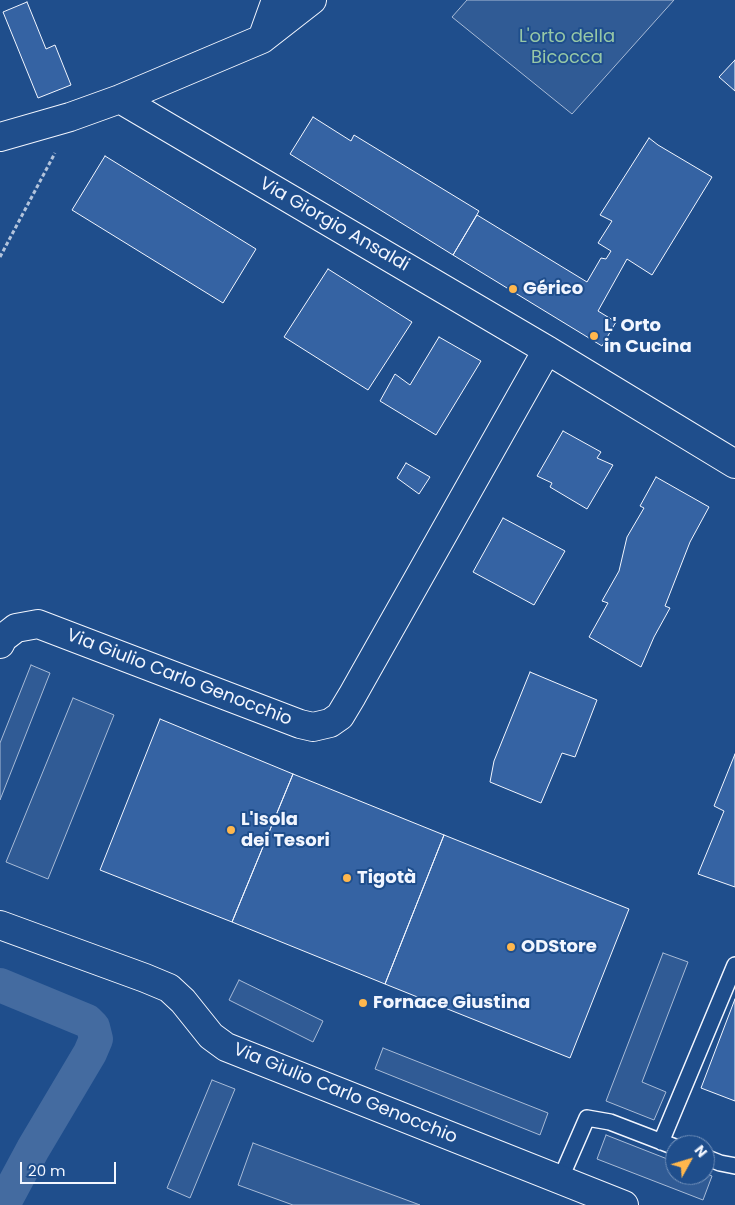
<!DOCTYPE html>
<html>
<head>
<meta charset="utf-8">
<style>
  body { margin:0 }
  #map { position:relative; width:735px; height:1205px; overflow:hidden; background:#1f4e8c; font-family:Poppins,sans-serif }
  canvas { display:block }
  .north { position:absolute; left:665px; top:1135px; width:50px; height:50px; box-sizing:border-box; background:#1f4e8c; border:1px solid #7391ba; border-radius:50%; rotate:51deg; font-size:14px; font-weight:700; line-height:20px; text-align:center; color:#f2f6ff }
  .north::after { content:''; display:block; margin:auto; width:18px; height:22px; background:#ffb74d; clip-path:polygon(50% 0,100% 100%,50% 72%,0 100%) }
  .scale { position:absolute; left:20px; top:1162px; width:96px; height:22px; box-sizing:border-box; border:2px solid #f2f6ff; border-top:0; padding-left:6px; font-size:15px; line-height:18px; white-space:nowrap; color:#f2f6ff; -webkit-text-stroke:4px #1f4e8c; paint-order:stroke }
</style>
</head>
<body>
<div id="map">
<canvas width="735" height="1205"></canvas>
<div class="north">N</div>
<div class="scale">20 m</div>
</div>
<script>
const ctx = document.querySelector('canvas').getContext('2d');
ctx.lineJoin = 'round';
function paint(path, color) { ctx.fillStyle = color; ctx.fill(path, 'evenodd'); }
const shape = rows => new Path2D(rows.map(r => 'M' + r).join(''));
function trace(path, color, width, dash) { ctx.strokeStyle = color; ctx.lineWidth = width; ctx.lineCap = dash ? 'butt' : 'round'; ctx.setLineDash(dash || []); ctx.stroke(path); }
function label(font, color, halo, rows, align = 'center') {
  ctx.font = font + ' Poppins,sans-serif'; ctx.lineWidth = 4; ctx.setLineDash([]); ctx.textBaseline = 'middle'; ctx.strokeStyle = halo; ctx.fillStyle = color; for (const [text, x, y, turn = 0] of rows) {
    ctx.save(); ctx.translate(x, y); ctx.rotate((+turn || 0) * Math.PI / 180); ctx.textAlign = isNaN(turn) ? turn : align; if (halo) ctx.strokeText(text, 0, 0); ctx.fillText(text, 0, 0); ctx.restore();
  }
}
const built = shape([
  [467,0,674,0,572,114,452,17,467,0],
  [31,665,50,673,0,800,0,743,31,665],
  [73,698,114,715,48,879,6,862,73,698],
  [663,953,688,962,642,1082,666,1092,654,1120,606,1101,663,953],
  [239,980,323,1021,313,1042,229,1000,239,980],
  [383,1048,548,1113,540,1135,375,1069,383,1048],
  [212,1080,235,1089,190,1198,167,1188,212,1080],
  [606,1135,675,1162,675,1175,705,1175,705,1173,712,1176,703,1200,597,1159,606,1135],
  [253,1143,420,1205,293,1205,238,1185,253,1143]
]);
paint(built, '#305b95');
trace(built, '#a8bbd7', 1);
trace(shape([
  [0,985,87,1021,93,1027,96,1039,90,1053,33,1149,3,1205]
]), '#446ba0', 34);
const building = shape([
  [27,2,46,49,55,45,71,85,38,98,3,12,27,2],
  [735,60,735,91,719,77,735,60],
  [313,117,351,141,354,135,479,211,453,255,290,154,313,117],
  [649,138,658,145,712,177,652,275,627,259,598,311,616,322,602,346,453,255,477,215,587,282,601,258,606,259,611,251,598,243,612,221,600,215,649,138],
  [105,156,256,249,223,303,72,210,105,156],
  [328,269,412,322,368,390,284,337,328,269],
  [439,337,481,361,436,435,380,401,395,374,410,385,439,337],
  [563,431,601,452,597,458,613,465,587,509,550,487,552,483,537,476,563,431],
  [406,463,430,477,419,494,397,478,406,463],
  [656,477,709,507,690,542,665,606,670,608,654,637,641,667,589,637,608,603,602,601,619,571,627,537,644,508,640,506,656,477],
  [503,518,565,551,534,605,473,572,503,518],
  [530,672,597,700,575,757,562,753,541,803,490,782,494,761,530,672],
  [160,719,293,774,232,922,100,870,160,719],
  [735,754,735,887,698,874,724,811,714,806,735,754],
  [293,774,444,835,385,984,232,922,293,774],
  [444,835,629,909,570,1058,385,984,444,835],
  [735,999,735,1101,701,1088,735,999]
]);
paint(building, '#3563a3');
trace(building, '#f2f6ff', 1);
const service = shape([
  [661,1142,735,965],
  [705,1157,720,1163,735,1166],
  [560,1180,587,1118,610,1122,675,1147]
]);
const minor = shape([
  [262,39,276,0],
  [120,99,547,350,735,464],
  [0,137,70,117,120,99,262,39,312,0],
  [0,644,3,638,16,628,38,624,300,724,313,727,330,723,340,716,352,696,547,350],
  [0,925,145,978,169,988,183,1001,211,1036,226,1047,624,1205]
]);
trace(service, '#f2f6ff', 18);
trace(minor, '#f2f6ff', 30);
trace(shape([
  [0,257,55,153]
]), '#b3c4dc', 3, [4, 2.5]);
trace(service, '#1f4e8c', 15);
trace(minor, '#1f4e8c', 28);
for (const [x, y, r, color] of [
  [513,289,5,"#ffb74d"],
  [594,336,5,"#ffb74d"],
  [231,830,5,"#ffb74d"],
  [347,878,5,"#ffb74d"],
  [511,947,5,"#ffb74d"],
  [363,1003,5,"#ffb74d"]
]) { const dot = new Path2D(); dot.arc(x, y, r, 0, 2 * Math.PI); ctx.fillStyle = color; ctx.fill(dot); trace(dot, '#1f4e8c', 2); }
label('18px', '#97c8a6', '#1f4e8c', [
  ["L'orto della",567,37],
  ["Bicocca",567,58]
]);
label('18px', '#f2f6ff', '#1f4e8c', [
  ["Via Giorgio Ansaldi",334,225,30],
  ["Via Giulio Carlo Genocchio",179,678,21],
  ["Via Giulio Carlo Genocchio",345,1094,22]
]);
label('bold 18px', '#f2f6ff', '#1f4e8c', [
  ["Gérico",523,289],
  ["L' Orto",604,326],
  ["in Cucina",604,347],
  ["L'Isola",241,820],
  ["dei Tesori",241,841],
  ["Tigotà",357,878],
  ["ODStore",521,947],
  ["Fornace Giustina",373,1003]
], 'left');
</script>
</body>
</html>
